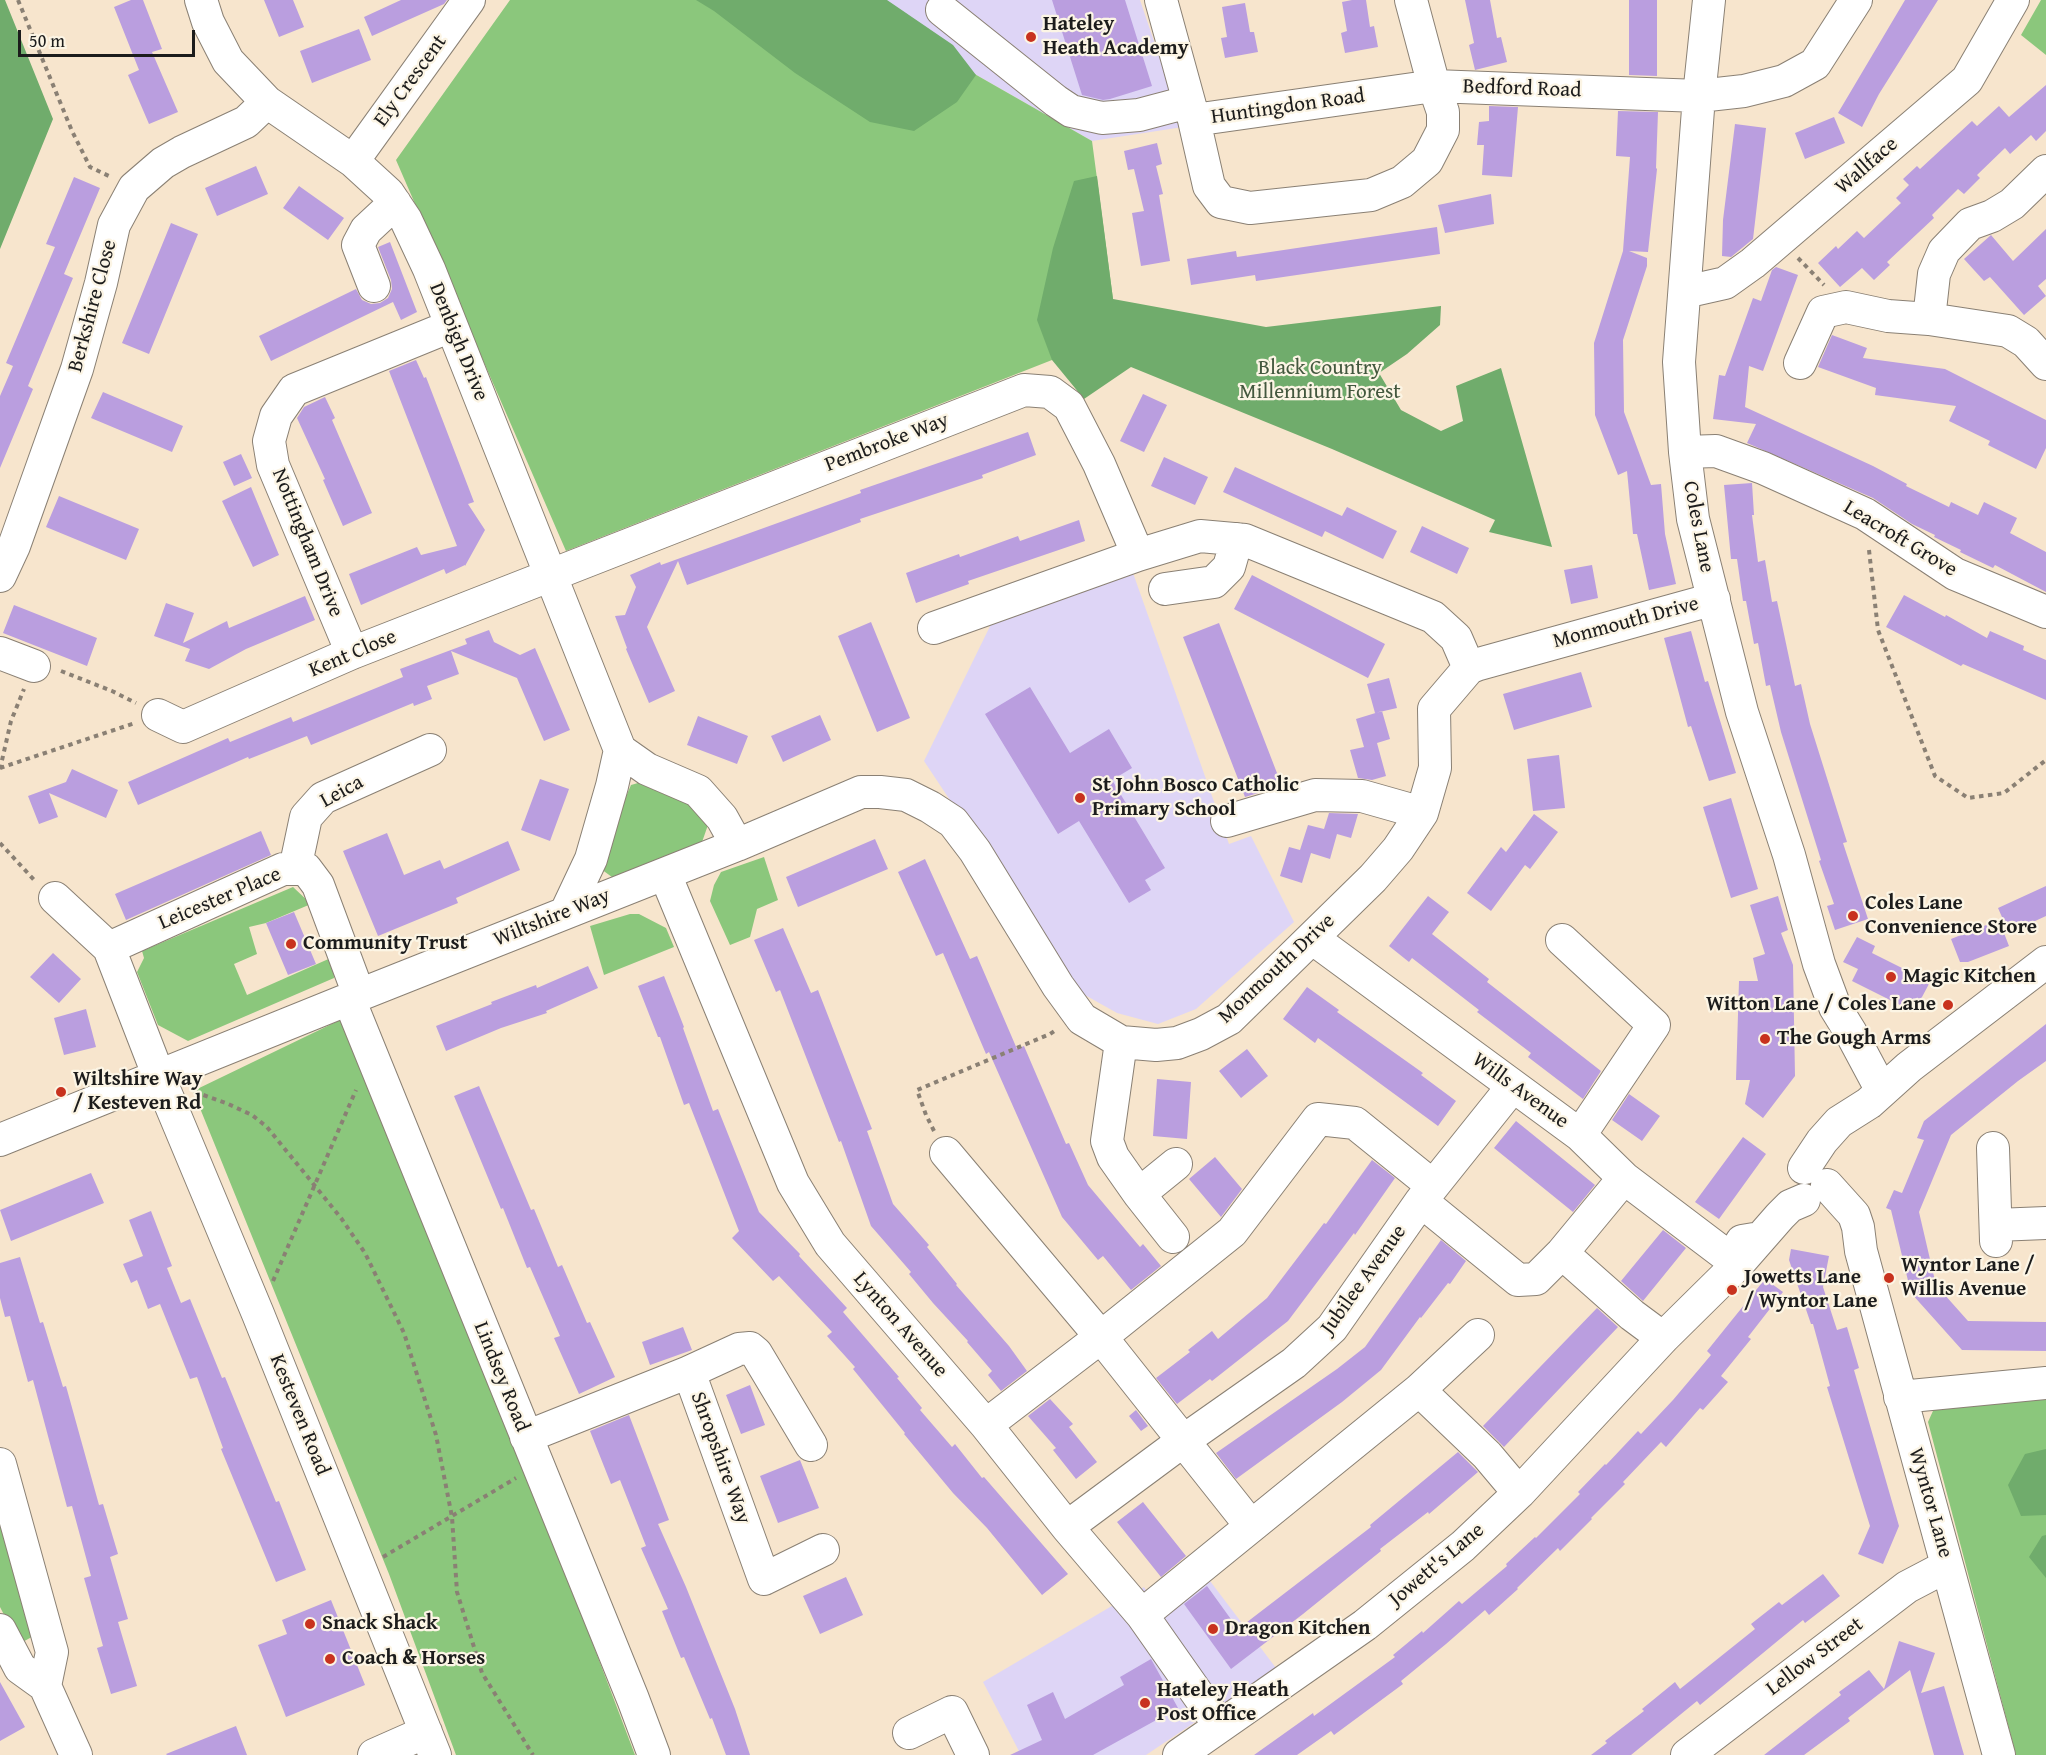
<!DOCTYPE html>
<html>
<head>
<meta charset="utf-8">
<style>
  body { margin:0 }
  #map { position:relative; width:2046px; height:1755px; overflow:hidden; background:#f7e5cd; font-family:"Gentium Book Plus",serif }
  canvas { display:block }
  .scale { position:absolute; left:18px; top:30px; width:177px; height:27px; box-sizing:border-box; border:3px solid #1c1c1c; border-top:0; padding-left:8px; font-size:18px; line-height:21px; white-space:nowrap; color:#1c1c1c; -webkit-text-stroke:4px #fcf5e5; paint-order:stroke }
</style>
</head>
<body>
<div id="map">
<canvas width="2046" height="1755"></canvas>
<div class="scale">50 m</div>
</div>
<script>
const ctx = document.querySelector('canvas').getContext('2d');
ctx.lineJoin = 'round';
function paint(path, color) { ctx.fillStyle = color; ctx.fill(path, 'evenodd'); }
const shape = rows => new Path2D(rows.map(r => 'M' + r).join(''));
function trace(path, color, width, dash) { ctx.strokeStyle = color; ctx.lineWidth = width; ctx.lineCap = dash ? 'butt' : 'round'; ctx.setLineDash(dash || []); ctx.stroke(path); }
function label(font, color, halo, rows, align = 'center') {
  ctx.font = font + ' "Gentium Book Plus",serif'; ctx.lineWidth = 4.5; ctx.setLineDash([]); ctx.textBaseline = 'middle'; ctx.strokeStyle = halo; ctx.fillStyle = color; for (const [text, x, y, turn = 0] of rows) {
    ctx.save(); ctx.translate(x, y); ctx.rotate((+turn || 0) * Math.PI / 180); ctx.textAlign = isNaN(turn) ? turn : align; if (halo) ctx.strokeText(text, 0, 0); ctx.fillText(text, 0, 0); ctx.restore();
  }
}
paint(shape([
  [845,0,1140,0,1183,127,1092,141],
  [1133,573,1229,844,1251,836,1294,922,1196,1009,1158,1024,1117,1013,1076,990,924,761,995,616],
  [1207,1577,1276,1668,1146,1755,1021,1755,983,1682,1144,1587,1162,1614]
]), '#ded5f6');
paint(shape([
  [510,0,845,0,1092,141,1113,299,1052,360,566,551,396,160],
  [2041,0,2046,0,2046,55,2021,35],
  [638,783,700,809,709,822,701,845,616,880,601,869,606,843,631,785],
  [764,857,778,900,757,909,750,937,730,945,710,901,714,885,721,872],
  [293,887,311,904,266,923,249,927,257,954,234,964,247,995,333,957,334,978,188,1041,158,1025,137,972,144,958,142,951],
  [630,914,639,914,666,928,674,947,604,975,590,926],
  [340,1020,547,1523,635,1755,456,1755,389,1574,193,1091],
  [2046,1394,2046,1755,2016,1755,1928,1422,1937,1402],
  [0,1496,39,1633,19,1644,0,1607]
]), '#8bc77c');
paint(shape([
  [0,0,5,0,53,119,0,249],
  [696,0,887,0,953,45,976,75,957,102,914,131,870,122,795,73,714,11],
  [1097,176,1113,299,1266,327,1441,306,1440,325,1407,354,1379,373,1401,410,1441,431,1463,421,1456,386,1501,368,1552,547,1489,532,1495,520,1332,449,1131,367,1084,399,1052,360,1037,320,1053,248,1074,181],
  [2046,1449,2046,1515,2021,1516,2008,1485,2025,1454],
  [2046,1535,2046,1578,2029,1557,2042,1536]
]), '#70ac6c');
paint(shape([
  [131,0,143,0,162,49,152,52,178,112,149,124,128,75,139,70,114,7],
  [264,0,293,0,304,27,279,37],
  [401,0,447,0,444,4,372,36,364,17],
  [1052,0,1125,0,1152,86,1110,99,1103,100,1082,95],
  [1352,0,1366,0,1370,27,1374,26,1378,47,1345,53,1341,33,1347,31,1342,2],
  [1465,0,1490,0,1497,38,1501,37,1507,62,1475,70,1469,45,1474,43],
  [1629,0,1657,0,1657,76,1629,75],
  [1905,0,1938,0,1879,94,1862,127,1838,113],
  [1245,3,1250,32,1254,32,1258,52,1225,58,1221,38,1227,37,1222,7],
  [359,29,371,60,312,83,300,51],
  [2046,85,2046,131,2036,141,2031,135,2010,154,2005,148,1977,175,1980,178,1964,194,1958,189,1932,215,1934,218,1887,262,1890,265,1874,280,1862,268,1840,287,1818,263,1836,246,1838,249,1857,231,1864,238,1901,203,1896,198,1909,185,1903,179,1917,166,1920,169,1972,121,1977,126,1999,106,2009,117],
  [1489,106,1518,107,1512,177,1482,175,1484,145,1477,145,1479,122,1489,121],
  [1618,111,1658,112,1656,168,1657,169,1648,252,1629,251,1647,258,1647,266,1623,340,1624,412,1651,485,1661,484,1665,534,1676,584,1649,590,1637,534,1633,534,1627,471,1618,475,1595,415,1594,343,1623,251,1630,157,1616,156],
  [1834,117,1845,143,1805,159,1795,133],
  [1735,124,1766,128,1753,239,1731,257,1722,256,1723,220],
  [1157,143,1162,164,1156,166,1163,194,1159,195,1170,261,1141,266,1132,213,1144,211,1134,169,1128,170,1124,151],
  [256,166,268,194,217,216,205,188],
  [74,177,100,188,64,274,73,278,28,386,33,389,0,468,0,396,13,366,6,363,55,247,46,244],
  [299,186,344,218,328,240,283,208],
  [1491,194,1494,224,1445,233,1438,205],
  [171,223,198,234,149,354,122,343],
  [1437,227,1440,254,1256,281,1255,275,1191,285,1187,259,1236,251,1237,257],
  [2046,229,2046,279,2038,286,2046,296,2024,315,1990,277,1984,281,1964,259,1991,235,2013,261],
  [390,242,417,312,401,320,393,302,271,361,259,336,356,289,362,300,371,304,380,303,388,298,392,289,391,280,378,247],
  [1776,267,1798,275,1763,371,1749,366,1745,407,1873,466,1907,484,1906,486,1949,507,1951,502,1978,515,1984,502,2017,518,2010,533,2046,552,2046,592,1995,565,1993,568,1960,552,1961,550,1934,537,1935,535,1912,524,1873,498,1747,443,1756,424,1713,419,1719,375,1725,376,1753,298,1761,301,1772,270],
  [1832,335,1867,348,1863,358,1945,369,2046,420,2046,448,2036,469,1988,445,1990,441,1949,421,1956,406,1875,395,1876,388,1818,367],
  [416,360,424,378,426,377,474,502,468,504,485,530,465,566,465,565,446,574,444,569,361,605,349,574,417,547,421,555,457,546,389,371],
  [103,392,183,426,172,452,91,418],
  [1143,394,1167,405,1144,452,1120,441],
  [325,397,335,418,332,420,372,513,343,526,323,480,325,479,297,418,304,407],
  [1028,432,1036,455,982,475,983,478,860,519,861,522,687,585,678,561,647,627,675,691,649,703,626,649,627,648,615,616,625,615,636,587,630,575,660,562,661,565,861,493,860,490],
  [241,454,252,478,234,486,223,462],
  [1164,457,1208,477,1195,505,1151,486],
  [1235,467,1342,516,1347,507,1397,531,1383,559,1325,531,1322,537,1223,492],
  [1752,483,1754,515,1752,515,1758,562,1765,560,1772,602,1777,601,1795,686,1801,684,1810,724,1847,842,1843,843,1868,919,1835,930,1827,906,1834,904,1819,861,1821,860,1781,732,1770,685,1766,686,1758,643,1754,644,1746,601,1743,601,1737,559,1731,559,1724,485],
  [251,487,279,555,253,567,222,501],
  [59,496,139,529,126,560,46,527],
  [1079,520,1085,541,968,581,969,584,916,603,906,573,959,554,960,557,1018,536,1020,541],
  [1422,526,1469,548,1457,574,1410,552],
  [1592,565,1598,598,1571,604,1564,570],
  [1252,575,1385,644,1368,678,1234,609],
  [1904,595,1945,617,1946,615,1987,638,1990,631,2024,646,2023,650,2046,660,2046,700,1963,664,1961,666,1886,627],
  [305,596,315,620,246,649,209,669,185,661,190,649,154,636,166,603,194,613,183,643,227,621,229,628],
  [14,605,97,638,87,666,3,633],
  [871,622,910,718,877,732,838,636],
  [1219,623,1282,786,1245,797,1183,637],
  [489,630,494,642,520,655,535,648,570,730,544,741,517,678,451,651,459,674,427,686,432,699,414,706,413,703,311,745,307,736,249,759,248,757,138,805,128,782,228,738,230,742,291,717,293,722,403,677,400,669,467,644,465,639],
  [1691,631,1705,682,1708,681,1736,773,1709,781,1691,726,1688,727,1664,638],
  [1581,672,1592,707,1514,730,1503,694],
  [1389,678,1397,708,1375,713,1367,684],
  [1030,687,1070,753,1109,729,1132,768,1112,780,1165,868,1145,880,1151,890,1129,903,1079,821,1058,834,985,714],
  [1382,711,1390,739,1377,743,1386,776,1372,780,1358,778,1350,750,1364,747,1356,719],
  [820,715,831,740,783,762,771,736],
  [698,716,748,736,737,764,687,745],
  [1559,755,1565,808,1533,811,1527,759],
  [72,769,118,790,106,818,49,793,58,817,39,824,28,796,66,782],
  [540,779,569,789,550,841,521,830],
  [1731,798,1758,889,1731,898,1703,807],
  [1329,813,1358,814,1351,838,1337,834,1330,859,1311,853,1302,883,1280,876,1289,847,1300,850,1308,825,1324,829],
  [1534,814,1558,832,1530,869,1525,865,1491,911,1467,893,1501,847,1506,852],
  [261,831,271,855,126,920,115,894],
  [387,833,404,875,440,860,444,869,508,841,520,870,456,898,458,903,378,936,343,851],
  [875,839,888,869,798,907,786,877],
  [925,859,970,959,977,956,1017,1049,1024,1046,1066,1144,1069,1143,1088,1185,1140,1247,1143,1244,1161,1266,1131,1290,1103,1256,1098,1260,1062,1217,989,1052,986,1054,943,953,936,956,898,872],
  [2046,886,2046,916,2009,933,1998,908],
  [1428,896,1449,912,1432,934,1489,979,1487,982,1601,1071,1583,1099,1528,1057,1531,1053,1477,1012,1479,1010,1412,958,1409,962,1389,946],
  [1778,896,1788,930,1781,933,1793,965,1795,1076,1763,1118,1745,1104,1750,1080,1736,1080,1739,981,1758,981,1753,958,1765,954,1750,905],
  [294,912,316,964,288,975,266,923],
  [1999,920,2009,946,1968,962,1960,962,1951,939],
  [783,928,811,993,818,990,872,1129,867,1131,893,1204,929,1245,927,1247,957,1284,956,1285,1009,1346,1027,1371,1001,1391,988,1375,992,1371,967,1342,968,1341,933,1303,909,1274,911,1272,871,1226,841,1141,839,1142,780,990,776,992,754,940],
  [1857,937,1875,946,1872,953,1930,982,1914,1012,1852,981,1858,969,1843,962],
  [53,953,81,979,59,1003,30,977],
  [588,966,598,988,546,1011,547,1013,501,1028,446,1051,436,1026,492,1004,491,1002,536,985,537,988],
  [664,976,684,1027,683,1028,713,1111,718,1109,759,1212,800,1254,799,1256,847,1308,843,1312,899,1377,897,1378,922,1408,920,1410,952,1447,955,1444,982,1478,984,1477,1068,1574,1042,1595,987,1528,953,1493,904,1434,905,1433,853,1369,855,1367,827,1336,832,1332,779,1276,773,1281,732,1238,739,1231,689,1103,684,1105,660,1037,658,1037,638,986],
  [1307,987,1339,1010,1337,1012,1423,1073,1421,1075,1456,1101,1438,1126,1318,1038,1315,1043,1283,1019],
  [86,1009,96,1047,64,1055,54,1018],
  [2046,1024,2046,1061,2018,1081,1951,1135,1919,1212,1936,1285,1968,1321,2046,1322,2046,1351,1962,1350,1911,1293,1891,1210,1886,1208,1894,1190,1902,1193,1924,1140,1917,1138,1924,1121],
  [1247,1049,1268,1076,1241,1098,1219,1071],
  [1157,1079,1191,1082,1187,1139,1153,1136],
  [479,1086,531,1210,534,1209,558,1267,562,1265,587,1323,590,1322,615,1377,579,1394,554,1338,560,1336,530,1267,527,1268,503,1208,501,1209,454,1096],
  [1629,1094,1660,1116,1642,1141,1612,1120],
  [1516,1121,1595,1185,1573,1212,1494,1148],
  [1743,1137,1766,1154,1719,1219,1695,1202],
  [1215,1157,1242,1189,1221,1217,1189,1179],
  [1372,1160,1395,1178,1355,1235,1354,1233,1288,1321,1212,1381,1210,1379,1177,1404,1156,1378,1190,1352,1188,1350,1212,1331,1218,1339,1267,1298,1324,1223,1326,1224],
  [91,1173,104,1203,11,1241,0,1210],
  [151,1211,172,1266,167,1268,181,1303,190,1299,222,1378,225,1377,276,1502,279,1501,306,1570,276,1582,221,1449,223,1448,197,1377,190,1379,160,1304,148,1309,137,1280,131,1283,123,1264,143,1256,129,1220],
  [1663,1230,1686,1248,1643,1301,1621,1281],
  [1441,1240,1466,1261,1450,1284,1448,1283,1421,1318,1420,1317,1381,1370,1342,1402,1236,1479,1216,1453,1337,1369,1365,1347],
  [1791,1249,1829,1256,1823,1287,1837,1330,1847,1327,1859,1368,1854,1370,1899,1526,1883,1564,1858,1554,1870,1526,1827,1387,1830,1386,1813,1324,1811,1324,1789,1260],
  [20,1257,40,1323,43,1322,63,1387,66,1386,99,1505,103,1504,118,1554,110,1557,128,1619,118,1622,137,1686,111,1694,97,1648,103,1646,84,1578,91,1576,72,1506,67,1507,33,1380,28,1382,10,1316,5,1317,0,1298,0,1263],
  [1765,1279,1783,1292,1748,1337,1751,1339,1721,1376,1728,1382,1703,1410,1700,1408,1666,1447,1661,1442,1623,1482,1625,1484,1591,1518,1592,1519,1560,1551,1558,1548,1517,1588,1518,1589,1489,1615,1485,1610,1446,1644,1401,1681,1403,1684,1334,1735,1331,1731,1297,1755,1254,1755,1313,1713,1314,1716,1395,1657,1393,1655,1422,1631,1423,1633,1459,1601,1462,1604,1507,1566,1506,1564,1535,1537,1536,1538,1580,1494,1578,1492,1605,1464,1606,1465,1638,1431,1641,1434,1673,1400,1711,1355,1707,1351],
  [1597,1308,1618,1327,1504,1447,1483,1426],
  [683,1327,692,1350,650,1365,642,1342],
  [750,1385,765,1425,741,1434,726,1395],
  [1050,1399,1073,1424,1069,1427,1097,1462,1076,1479,1053,1450,1056,1448,1028,1416],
  [1136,1410,1148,1426,1141,1431,1129,1416],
  [629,1415,669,1520,658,1524,686,1587,735,1709,750,1755,726,1755,712,1718,710,1719,684,1657,681,1658,662,1611,668,1609,641,1548,646,1546,620,1480,611,1484,590,1431],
  [1458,1452,1478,1472,1429,1514,1428,1512,1380,1549,1381,1551,1303,1614,1231,1669,1184,1604,1207,1586,1238,1629,1371,1527,1370,1525],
  [800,1460,819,1508,778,1523,760,1476],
  [1143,1502,1186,1556,1161,1577,1117,1522],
  [1823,1574,1840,1596,1805,1623,1803,1620,1700,1705,1697,1701,1631,1755,1591,1755,1607,1743,1605,1741,1644,1711,1642,1709,1675,1682,1680,1689,1755,1629,1751,1624,1779,1602,1782,1605],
  [846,1577,863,1615,820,1634,803,1596],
  [331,1600,365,1685,286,1717,258,1645,287,1634,282,1620],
  [1899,1641,1935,1653,1921,1693,1944,1686,1964,1755,1934,1755,1910,1670,1848,1718,1850,1721,1804,1755,1764,1755,1841,1695,1839,1692,1869,1670,1884,1689],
  [1151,1659,1178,1708,1093,1755,1010,1755,1042,1740,1027,1705,1053,1692,1065,1719,1124,1685,1120,1677],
  [0,1682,25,1727,0,1741],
  [236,1726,247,1755,167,1755,166,1754]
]), '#ba9edf');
const minor = shape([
  [201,0,208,22,228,61,267,102,353,161,388,193,406,220,429,269,620,750,647,769,698,791,722,818,737,845],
  [1161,0,1194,120,1434,86,1443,112,1443,130,1427,161,1402,182,1371,195,1250,208,1221,202,1209,186,1194,120],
  [1411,0,1434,86,1699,96,1744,91,1784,81,1815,64,1856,0],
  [1709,0,1699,96,1679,362,1685,452,1693,519,1742,712,1789,855,1819,964,1835,1007,1851,1033,1882,1091],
  [942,10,1056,101,1071,111,1102,118,1139,115,1188,102],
  [353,161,469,0],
  [374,286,358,245,366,230,395,203],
  [1685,292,1725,283,1753,263,1967,80,2013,0],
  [1929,319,1934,274,1944,251,1970,224,1992,216,2012,204,2046,171],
  [1800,363,1823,312,1846,307,1888,316,1929,319,2008,331,2026,342,2046,364],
  [1685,452,1716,451,1763,468,1865,514,1955,574,2046,612],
  [0,576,14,546,77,369,101,283,114,225,134,188,163,163,182,152,246,122,267,102],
  [1165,589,1214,582,1229,567,1237,539],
  [934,628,1138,555,1200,536,1245,540,1433,617,1456,638,1469,668],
  [0,653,34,666],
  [352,653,273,465,269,441,276,416,294,390,451,326],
  [158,715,183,727,352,653,1024,390,1050,392,1069,406,1099,464,1138,555],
  [1227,821,1315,795,1362,796,1422,813],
  [295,869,306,817,323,798,430,750],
  [665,874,793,1183,830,1244,986,1425,1067,1527,1142,1615,1220,1726],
  [55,898,109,948,159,1077,258,1314,435,1755],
  [566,912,591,859,612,786,620,750],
  [1312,938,1580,1135,1624,1178,1727,1256,1735,1252,1742,1241,1754,1239],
  [1562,940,1654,1025,1580,1135],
  [109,948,283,869,306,869,318,885,359,995],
  [349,999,633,1699,654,1755],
  [1121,1042,1107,1141,1113,1157,1139,1194,1173,1237],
  [0,1140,349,999,737,845,861,792,880,792,906,795,930,807,953,822,975,851,1058,986,1082,1019,1121,1042,1156,1045,1177,1043,1201,1034,1229,1019,1373,878,1398,849,1422,813,1435,768,1434,709,1469,668,1479,664,1714,599],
  [1993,1148,1996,1241],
  [946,1153,1101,1337,1251,1526],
  [1804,1168,1822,1141,1839,1122,1869,1103,1909,1067,2046,962],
  [1827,1185,1854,1215,1858,1227,1861,1251,1999,1755],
  [1139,1194,1176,1164],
  [1421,1201,1518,1280,1536,1279,1562,1253,1624,1178],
  [1996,1225,2046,1223],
  [1562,1253,1632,1315,1663,1338],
  [689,1372,739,1349,750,1348,756,1353,811,1445],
  [1419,1390,1487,1455,1519,1493],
  [1900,1397,2046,1383],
  [986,1425,1101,1337,1232,1232,1318,1119,1355,1123,1433,1186],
  [526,1437,689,1372,764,1579,823,1550],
  [0,1464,52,1652,45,1686],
  [1067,1527,1183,1441,1294,1363,1332,1328,1421,1201,1513,1086],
  [1142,1615,1419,1390,1478,1335],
  [0,1630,20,1668,45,1686,76,1755],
  [909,1733,952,1712,973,1755],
  [374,1755,426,1732],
  [1179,1755,1365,1625,1463,1546,1519,1493,1663,1338,1738,1264,1780,1216,1790,1206,1804,1200],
  [1687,1755,1907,1587,1947,1566]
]);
trace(minor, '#8a8074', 34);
trace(shape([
  [18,0,72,131,90,167,111,177],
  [1798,258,1824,285],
  [1869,550,1878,630,1935,776,1968,798,2004,793,2046,760],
  [61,671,112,691,136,703],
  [0,768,135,723],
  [0,769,11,721,24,689],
  [0,843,36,882],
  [195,1092,226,1103,252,1115,267,1127,341,1218,365,1253,404,1333,436,1435,452,1517,457,1592,482,1673,533,1755],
  [934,1131,926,1115,917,1090,1050,1034,1056,1030],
  [273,1281,356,1090],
  [383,1557,516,1478]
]), '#8a8074', 4, [4.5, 4.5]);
trace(minor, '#fff', 32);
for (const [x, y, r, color] of [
  [1031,37,6,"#c8321e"],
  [1080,798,6,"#c8321e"],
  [1853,916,6,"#c8321e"],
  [291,944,6,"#c8321e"],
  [1891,977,6,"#c8321e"],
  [1948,1005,6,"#c8321e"],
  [1765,1039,6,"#c8321e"],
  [61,1092,6,"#c8321e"],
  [1889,1278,6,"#c8321e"],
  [1732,1290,6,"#c8321e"],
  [310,1624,6,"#c8321e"],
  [1213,1629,6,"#c8321e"],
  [330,1659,6,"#c8321e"],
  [1145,1703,6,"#c8321e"]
]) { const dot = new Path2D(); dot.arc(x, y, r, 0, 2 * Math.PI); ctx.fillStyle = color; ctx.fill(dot); trace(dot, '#fcf5e5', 2); }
label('bold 21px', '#1c1c1c', '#fcf5e5', [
  ["Hateley",1043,25],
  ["Heath Academy",1043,49],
  ["St John Bosco Catholic",1092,786],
  ["Primary School",1092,810],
  ["Coles Lane",1865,904],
  ["Convenience Store",1865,928],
  ["Community Trust",303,944],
  ["Magic Kitchen",1903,977],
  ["Witton Lane / Coles Lane",1936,1005,"right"],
  ["The Gough Arms",1777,1039],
  ["Wiltshire Way",73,1080],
  ["/ Kesteven Rd",73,1104],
  ["Wyntor Lane /",1901,1266],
  ["Willis Avenue",1901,1290],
  ["Jowetts Lane",1744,1278],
  ["/ Wyntor Lane",1744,1302],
  ["Snack Shack",322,1624],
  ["Dragon Kitchen",1225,1629],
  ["Coach & Horses",342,1659],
  ["Hateley Heath",1157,1691],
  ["Post Office",1157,1715]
], 'left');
label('21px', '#1c1c1c', '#fcf5e5', [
  ["Ely Crescent",411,81,-54],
  ["Bedford Road",1522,89,2],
  ["Huntingdon Road",1288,107,-8],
  ["Wallface",1867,166,-41],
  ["Berkshire Close",93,306,-75],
  ["Denbigh Drive",458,342,68],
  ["Pembroke Way",887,443,-21],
  ["Coles Lane",1698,527,79],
  ["Leacroft Grove",1900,539,31],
  ["Nottingham Drive",307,543,68],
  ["Monmouth Drive",1626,623,-15],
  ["Kent Close",353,654,-23],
  ["Leica",342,792,-29],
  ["Leicester Place",220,899,-23],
  ["Wiltshire Way",552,918,-22],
  ["Monmouth Drive",1277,969,-43],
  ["Wills Avenue",1520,1091,36],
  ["Jubilee Avenue",1364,1280,-54],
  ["Lynton Avenue",900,1325,49],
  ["Lindsey Road",501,1377,68],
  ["Kesteven Road",299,1415,68],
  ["Shropshire Way",720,1458,70],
  ["Wyntor Lane",1930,1503,74],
  ["Jowett's Lane",1437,1565,-40],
  ["Lellow Street",1815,1657,-37]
]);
label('21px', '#43583e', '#fcf5e5', [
  ["Black Country",1320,369],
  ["Millennium Forest",1320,393]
]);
</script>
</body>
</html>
